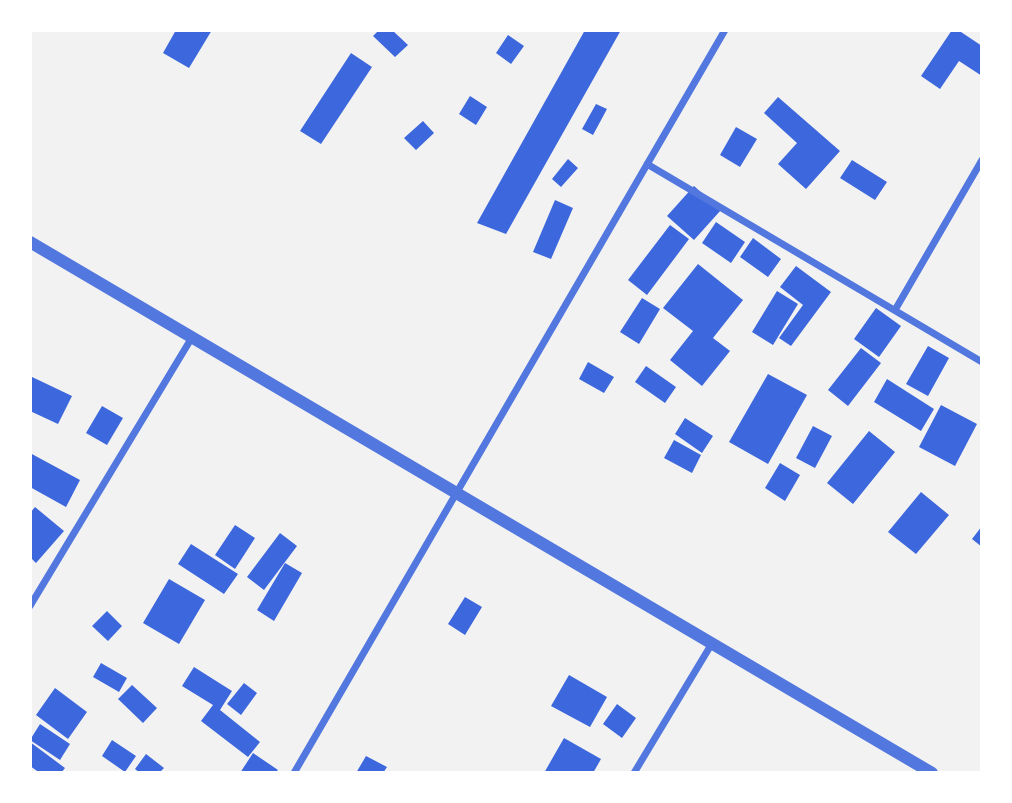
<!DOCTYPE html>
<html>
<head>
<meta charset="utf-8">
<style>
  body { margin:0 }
  #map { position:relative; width:1012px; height:803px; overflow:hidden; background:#f2f2f2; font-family:Rubik,sans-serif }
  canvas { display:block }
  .frame { position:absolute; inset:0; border:32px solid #fff; pointer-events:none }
</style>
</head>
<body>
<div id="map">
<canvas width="1012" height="803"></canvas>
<div class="frame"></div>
</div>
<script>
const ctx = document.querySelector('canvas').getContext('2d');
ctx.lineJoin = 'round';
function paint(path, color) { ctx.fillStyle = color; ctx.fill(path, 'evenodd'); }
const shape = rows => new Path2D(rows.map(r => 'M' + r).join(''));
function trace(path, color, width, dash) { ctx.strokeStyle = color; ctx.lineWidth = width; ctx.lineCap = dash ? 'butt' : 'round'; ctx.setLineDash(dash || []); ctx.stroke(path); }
paint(shape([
  [176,30,212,30,189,68,163,53],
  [379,30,392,30,408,45,395,57,373,36],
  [585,30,621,30,506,234,477,223],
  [952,30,958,30,982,46,982,76,959,61,940,89,921,76],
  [508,35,524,46,511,64,496,53],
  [351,53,372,67,321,144,300,131],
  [470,96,487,107,476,125,459,114],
  [778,97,840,151,806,189,778,164,797,143,764,113],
  [596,104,607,109,593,135,582,129],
  [423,121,434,133,416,150,404,138],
  [736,127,757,139,740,167,720,155],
  [568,159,578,168,561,187,552,179],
  [852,160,887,182,875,200,840,178],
  [694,186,721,210,694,240,667,216],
  [555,200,573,208,551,259,533,252],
  [716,222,745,242,731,263,702,243],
  [670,225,689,239,647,295,628,280],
  [753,238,781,259,768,277,740,257],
  [698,264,743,300,713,338,730,351,702,386,670,360,693,331,663,308],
  [796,266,831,292,791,346,779,338,803,305,780,287],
  [777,291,798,304,773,345,752,332],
  [642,298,660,309,639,344,620,332],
  [876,308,901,326,879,357,854,339],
  [928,346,949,358,928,396,906,384],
  [861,348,881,363,848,406,828,390],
  [588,362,614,377,604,393,579,379],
  [646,366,676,387,665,403,635,382],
  [768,374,807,395,768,464,729,442],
  [30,376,72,396,58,424,30,411],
  [887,379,934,409,921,431,874,402],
  [941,405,977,424,955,466,919,447],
  [102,406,123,418,107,445,86,433],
  [685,418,713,436,702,453,675,434],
  [813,426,832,436,815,468,796,458],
  [869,431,895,452,853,504,827,483],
  [674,440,701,455,692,473,664,458],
  [30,453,80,480,66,507,30,487],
  [780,463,800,475,785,501,765,488],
  [921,492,949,515,916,554,888,532],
  [35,507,64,531,36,563,30,557,30,513],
  [235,525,255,538,235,569,215,555],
  [982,526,982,547,972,539],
  [280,533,297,546,264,590,247,577],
  [191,544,238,574,224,594,178,564],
  [285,563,302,573,274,621,257,610],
  [169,579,205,600,179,644,143,623],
  [465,597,482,607,465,635,448,624],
  [107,611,122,626,108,641,92,626],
  [101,663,127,678,119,692,93,677],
  [194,667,232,691,220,710,260,742,248,757,201,721,213,705,182,686],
  [569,675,607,697,590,727,551,706],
  [244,683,257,693,241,715,227,704],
  [132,685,157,708,143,723,118,699],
  [55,688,87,712,68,739,36,715],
  [617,704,636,718,622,738,603,724],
  [40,724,70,744,60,760,30,740],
  [564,738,601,759,593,773,544,773],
  [112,740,136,756,125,772,102,756],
  [30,742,65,768,61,773,40,773,30,766],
  [253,753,278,770,275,773,240,773],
  [146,754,164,768,159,773,140,773,135,769],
  [366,756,387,767,383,773,356,773]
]), '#3d67dc');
trace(shape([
  [647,164,982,362],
  [895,310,982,160],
  [30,606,191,339],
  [294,773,725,30],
  [634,773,711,645]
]), '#5277de', 7);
trace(shape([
  [30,242,932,773]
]), '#5277de', 12);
</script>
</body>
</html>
